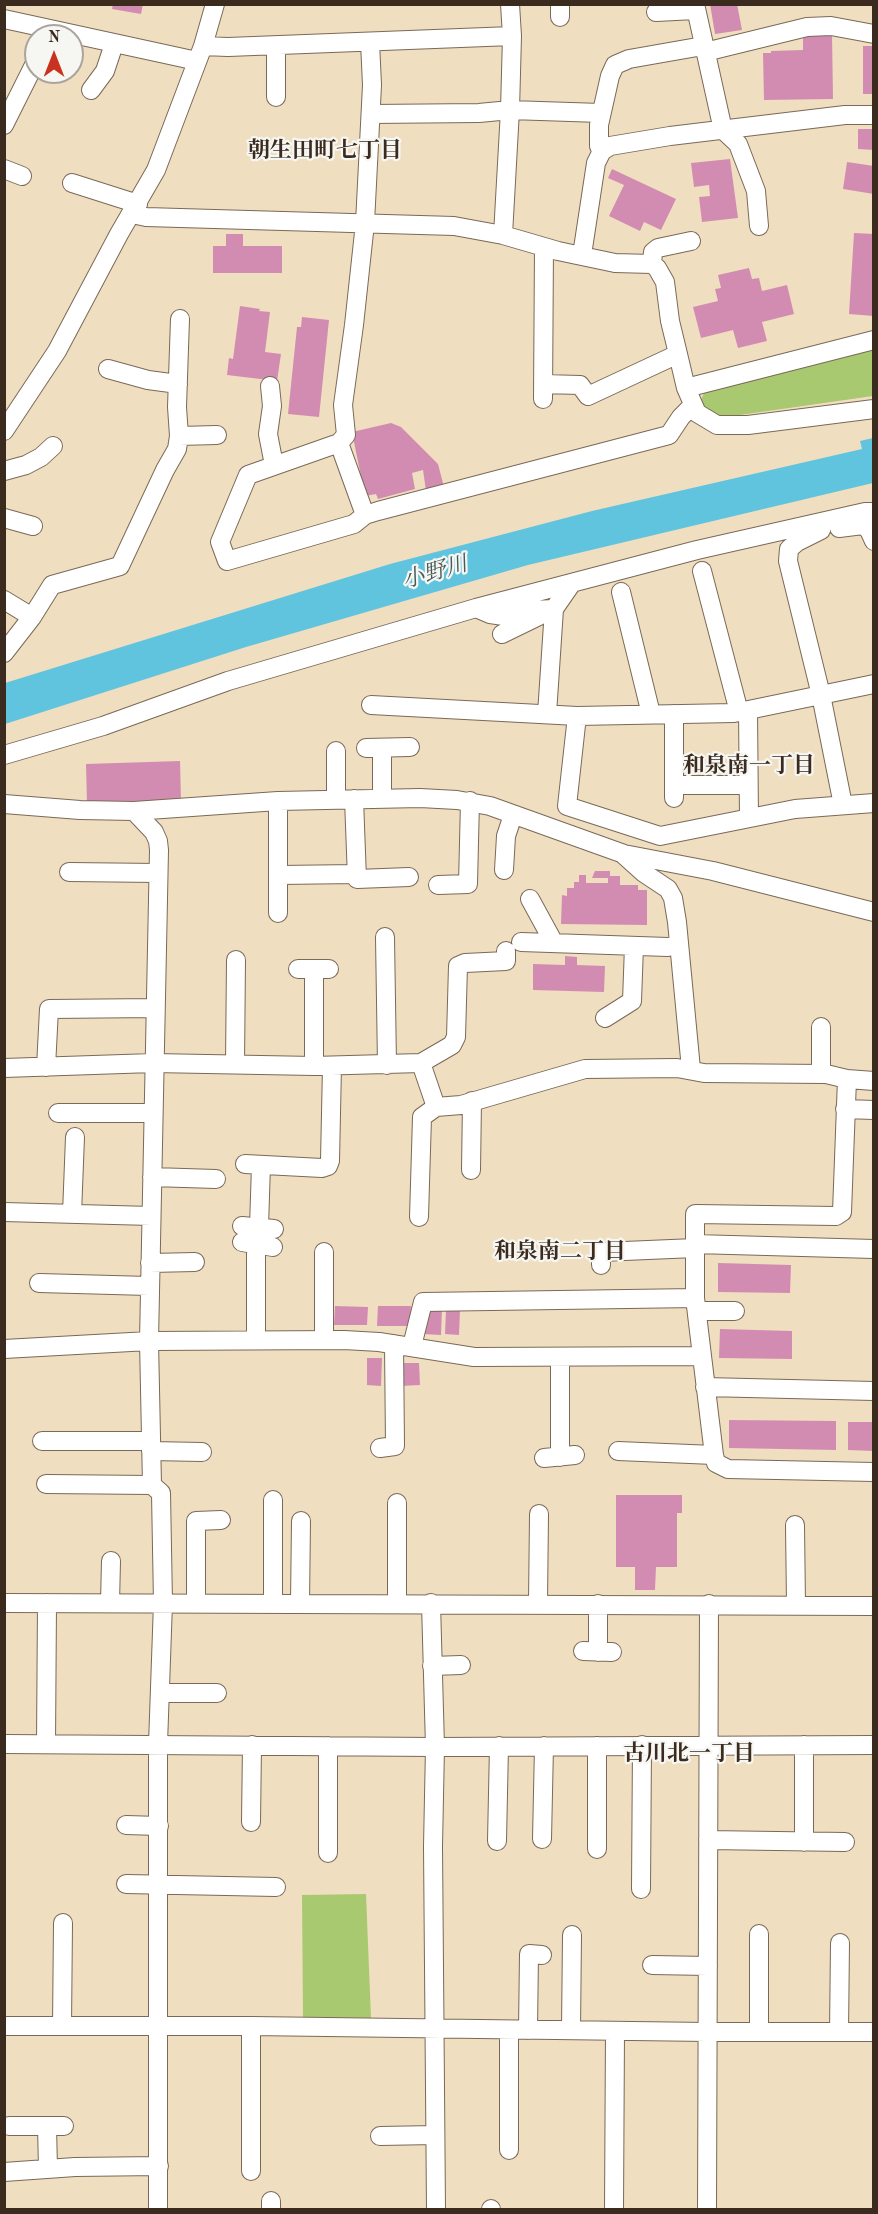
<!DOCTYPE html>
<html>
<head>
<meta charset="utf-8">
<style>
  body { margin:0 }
  #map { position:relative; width:878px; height:2214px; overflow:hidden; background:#f0dec0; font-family:"Old Standard TT",serif }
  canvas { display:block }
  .frame { position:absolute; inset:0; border:6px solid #3b2a1e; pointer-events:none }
  .north { position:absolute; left:24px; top:24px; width:60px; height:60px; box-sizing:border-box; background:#f6f6f2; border:2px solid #aba49d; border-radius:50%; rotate:0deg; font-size:16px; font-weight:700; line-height:24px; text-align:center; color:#3b2a1e }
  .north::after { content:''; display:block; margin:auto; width:21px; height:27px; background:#c8321e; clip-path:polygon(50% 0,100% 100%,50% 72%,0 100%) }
</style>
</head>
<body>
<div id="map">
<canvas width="878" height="2214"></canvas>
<div class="frame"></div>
<div class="north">N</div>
</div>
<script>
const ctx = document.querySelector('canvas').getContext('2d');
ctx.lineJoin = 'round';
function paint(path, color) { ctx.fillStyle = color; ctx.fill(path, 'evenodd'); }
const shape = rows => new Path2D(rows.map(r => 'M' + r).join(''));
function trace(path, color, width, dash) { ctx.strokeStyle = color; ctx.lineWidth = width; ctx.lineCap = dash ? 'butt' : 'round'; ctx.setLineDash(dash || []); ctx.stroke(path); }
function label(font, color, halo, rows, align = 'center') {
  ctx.font = font + ' "Old Standard TT","Noto Serif JP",serif'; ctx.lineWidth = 4.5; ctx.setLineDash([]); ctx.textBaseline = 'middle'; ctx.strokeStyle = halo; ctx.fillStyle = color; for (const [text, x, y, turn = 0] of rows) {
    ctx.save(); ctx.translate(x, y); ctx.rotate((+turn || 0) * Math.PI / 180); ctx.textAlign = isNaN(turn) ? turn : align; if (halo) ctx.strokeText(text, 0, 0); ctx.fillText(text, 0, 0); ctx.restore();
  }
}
paint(shape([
  [873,348,873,396,719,418,705,410,701,400,706,388],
  [366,1894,371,2018,303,2017,302,1895]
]), '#a9c971');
paint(shape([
  [873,438,873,483,528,565,246,647,5,724,5,683,390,564,592,511,862,449,860,441]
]), '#61c4df');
paint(shape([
  [113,4,143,4,141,14,112,9],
  [710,4,737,4,742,30,715,34],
  [832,33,833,99,764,100,763,53,771,53,771,51,803,50,803,34],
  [863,46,874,46,874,94,863,94],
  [858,129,874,129,874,150,858,149],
  [730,159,738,218,702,222,699,197,710,196,709,185,694,187,691,163],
  [847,162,874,166,874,194,843,189],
  [612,169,676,199,661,230,644,222,640,231,609,216,624,185,608,178],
  [854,233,874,234,874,316,849,314],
  [226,234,243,234,243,246,282,246,282,273,213,273,213,246,226,246],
  [749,268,752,279,759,278,762,291,787,285,794,314,762,322,767,341,738,348,733,330,701,338,693,307,718,301,715,289,721,288,718,275],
  [240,306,260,309,259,311,270,312,265,352,281,354,277,381,227,375,229,358,233,359],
  [302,317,329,320,319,417,288,414,297,327,301,327],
  [391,423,401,427,438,464,444,487,426,491,423,470,412,473,415,489,378,499,376,494,365,496,352,432],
  [180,761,181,801,87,804,86,764],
  [595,871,610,871,610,876,620,876,620,885,638,885,638,890,647,890,647,925,561,924,562,895,567,896,567,888,574,888,574,882,579,882,579,875,586,875,586,883,608,883,608,878,592,878],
  [565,956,577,957,577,965,605,966,604,992,533,990,533,964,565,965],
  [718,1263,791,1265,790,1293,718,1292],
  [335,1306,368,1307,367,1325,334,1325],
  [378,1306,411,1306,410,1326,377,1326],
  [425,1308,442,1309,441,1335,423,1334],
  [446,1310,460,1310,459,1335,445,1334],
  [720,1329,792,1331,792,1359,719,1358],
  [367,1358,382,1358,381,1386,367,1385],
  [400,1363,419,1363,420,1385,400,1386],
  [729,1420,836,1421,836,1450,729,1448],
  [848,1422,874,1422,874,1451,848,1450],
  [616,1495,682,1495,682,1513,677,1513,677,1567,656,1567,655,1590,635,1590,635,1567,616,1567]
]), '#d38cb1');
const minor = shape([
  [695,4,723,130,738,144,756,191,759,226],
  [656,12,695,10],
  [560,17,560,4],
  [4,19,197,61],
  [203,46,228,47,512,36],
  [705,52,807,27,831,26,874,34],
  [91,90,105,71,114,44],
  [276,97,276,46],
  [371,114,479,113,510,110,601,113],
  [4,125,36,61],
  [602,151,599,146,599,125,610,76,615,65,629,59,703,46],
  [4,169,22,176],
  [72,183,138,204],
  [132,214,146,217,454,226,503,235,558,251,615,263,652,264,657,268,665,282,670,321,678,354,686,388,697,413,717,425,748,425,874,409],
  [503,235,510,110,512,36,510,4],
  [582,255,596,163,602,151,610,146,670,136,845,115,874,115],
  [652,264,653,252,658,248,691,241],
  [108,369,148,380,178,384],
  [543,384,580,385,588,396,678,354],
  [270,386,272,406,268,434,274,465],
  [686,388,874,340],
  [543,399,544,247],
  [4,431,57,351,119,234,156,170,203,46,215,4],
  [179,436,217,435],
  [339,443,346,435,343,405,354,325,365,223,372,85,370,42],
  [4,471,26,465,41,457,53,446],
  [365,515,339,443,248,475,220,542,227,561,354,524,365,515,378,511,669,435,681,417,693,405],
  [4,518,33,526],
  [839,528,863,525,869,530,874,541],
  [821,530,797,542,789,549,788,561,821,695,843,805],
  [702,571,739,712],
  [621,592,651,714],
  [4,600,32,617],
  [476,608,490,614,504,616,533,610,554,609],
  [502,634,541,615],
  [4,653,32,617,52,585,120,566,165,470,177,449,179,436,177,407,180,319],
  [371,705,577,716,734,713,874,684],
  [748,710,749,818],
  [547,714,554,609,572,583],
  [577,716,567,806,660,836,795,809,874,803],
  [366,748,410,747],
  [382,748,382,799],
  [4,755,103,726,228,681,476,608,697,550,865,512,874,512],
  [674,785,748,785],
  [674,798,674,714],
  [354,799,357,879,409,877],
  [336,800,336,751],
  [278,801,278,913],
  [4,804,80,810,134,811,278,801,420,798,457,800,490,806,624,854,713,871,874,912],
  [134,811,154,832,158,841,159,850,149,1341,152,1485,161,1493,163,1603,158,1744,158,2210],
  [624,855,644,873,668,889,673,898,677,922,691,1069],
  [504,870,506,836,513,815],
  [69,872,158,873],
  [279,875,356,874],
  [438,885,468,884,470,801],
  [530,899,554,943],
  [385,937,387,1065],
  [521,942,668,947,679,945],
  [298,969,329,969],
  [605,1018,632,1001,634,946],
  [821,1027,821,1074],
  [421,1063,452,1045,456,1037,458,966,465,963,506,961,506,951],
  [235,1064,236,960],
  [314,1066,314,970],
  [46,1067,49,1009,154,1008],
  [4,1068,153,1063,314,1066,421,1063,436,1107,461,1105,585,1069,677,1068,704,1073,826,1074,847,1079,874,1081],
  [847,1079,842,1212,836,1216,695,1214,695,1298,714,1455,716,1463,728,1469,874,1472],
  [845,1109,874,1110],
  [58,1113,153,1113],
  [245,1164,322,1168,328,1166,330,1161,332,1066],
  [471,1170,472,1101],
  [152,1177,216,1179],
  [4,1212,151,1216],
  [72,1214,75,1137],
  [419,1217,422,1117,436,1107],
  [242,1226,274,1229],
  [259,1227,261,1165],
  [242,1242,273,1247],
  [695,1244,874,1249],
  [150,1263,195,1262],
  [601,1265,601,1252,695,1248],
  [39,1283,149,1286],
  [697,1311,735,1311],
  [256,1340,256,1244],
  [324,1340,324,1252],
  [412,1346,423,1302,695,1298],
  [4,1349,149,1341,344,1340,379,1342,474,1357,702,1356],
  [560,1357,560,1457],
  [705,1387,874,1391],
  [42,1441,151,1441],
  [380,1448,395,1446,394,1344],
  [151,1451,202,1452],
  [618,1451,714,1455],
  [544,1458,575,1455],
  [46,1484,152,1485],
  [397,1503,397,1603],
  [795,1525,796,1605],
  [4,1603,874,1606],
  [110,1603,111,1561],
  [196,1603,196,1521,221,1520],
  [273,1603,273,1500],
  [300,1603,301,1521],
  [431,1603,435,1747,433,1846,436,2210],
  [538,1603,539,1514],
  [598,1604,598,1652],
  [583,1651,612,1652],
  [432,1666,461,1665],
  [160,1693,217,1693],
  [4,1744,435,1747,874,1745],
  [46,1744,47,1603],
  [804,1745,804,1842],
  [328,1746,328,1853],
  [597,1746,597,1849],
  [251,1822,252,1745],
  [126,1825,159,1826],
  [542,1839,544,1746],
  [708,1840,845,1842],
  [497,1841,499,1746],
  [126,1884,276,1887],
  [641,1889,642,1745],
  [652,1965,708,1966],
  [4,2026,251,2026,708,2032,874,2032],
  [62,2026,63,1923],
  [251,2026,251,2171],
  [509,2030,509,2150],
  [528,2030,529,1954,542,1955],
  [571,2030,572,1935],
  [759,2032,759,1934],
  [839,2032,840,1943],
  [9,2126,64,2126],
  [47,2126,48,2169],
  [380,2136,435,2135],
  [4,2172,75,2167,159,2166],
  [271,2210,271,2201],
  [491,2210,491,2209],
  [614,2210,615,2031],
  [707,2210,709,1604]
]);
trace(minor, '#7a6957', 20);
trace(minor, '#fff', 18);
label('bold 22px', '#3b2a1e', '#f6f6f2', [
  ["朝生田町七丁目",325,151],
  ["和泉南一丁目",749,766],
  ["和泉南二丁目",560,1252],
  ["古川北一丁目",689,1754]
]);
label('italic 22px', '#465858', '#f6f6f2', [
  ["小野川",435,573,-16]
]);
</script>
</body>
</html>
